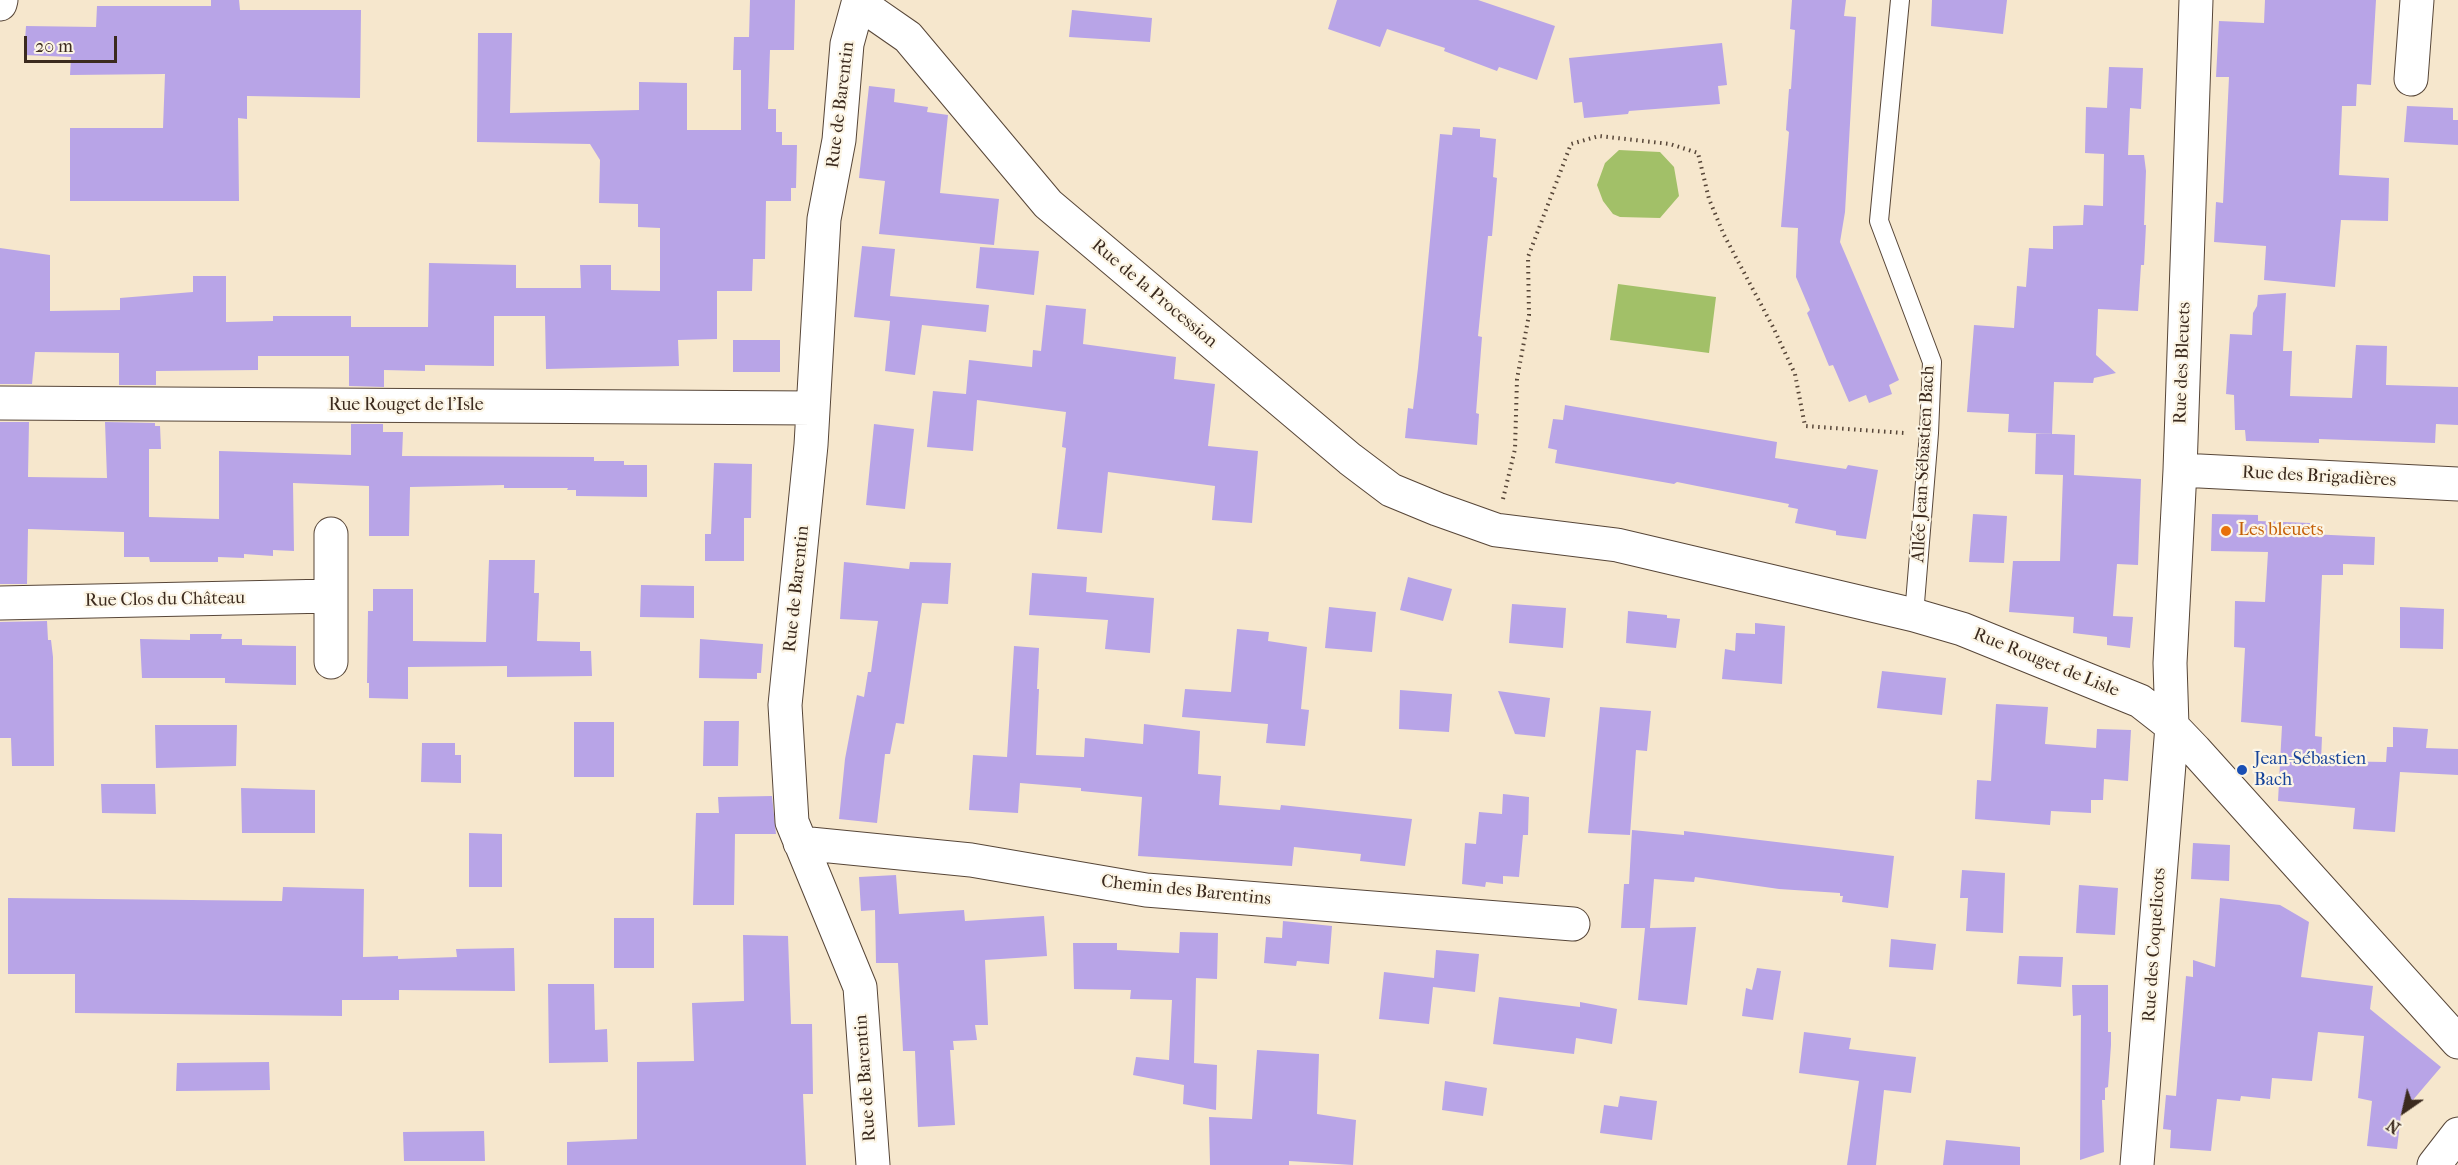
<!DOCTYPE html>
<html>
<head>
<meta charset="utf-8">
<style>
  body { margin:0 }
  #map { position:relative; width:2458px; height:1165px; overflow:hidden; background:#f6e7cd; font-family:"IM FELL French Canon",serif }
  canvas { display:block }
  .north { position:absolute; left:2374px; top:1081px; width:60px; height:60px; -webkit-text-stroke:4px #fcf5e5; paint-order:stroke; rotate:214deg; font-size:16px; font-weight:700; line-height:24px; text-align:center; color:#3b2a1e }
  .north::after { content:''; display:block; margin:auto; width:21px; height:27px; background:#3b2a1e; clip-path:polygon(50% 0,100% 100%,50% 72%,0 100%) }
  .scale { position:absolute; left:24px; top:36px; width:93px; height:27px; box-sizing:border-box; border:3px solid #3b2a1e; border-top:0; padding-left:8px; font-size:18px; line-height:21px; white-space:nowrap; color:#3b2a1e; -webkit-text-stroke:4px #fcf5e5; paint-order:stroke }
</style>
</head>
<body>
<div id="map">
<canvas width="2458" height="1165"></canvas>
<div class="north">N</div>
<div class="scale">20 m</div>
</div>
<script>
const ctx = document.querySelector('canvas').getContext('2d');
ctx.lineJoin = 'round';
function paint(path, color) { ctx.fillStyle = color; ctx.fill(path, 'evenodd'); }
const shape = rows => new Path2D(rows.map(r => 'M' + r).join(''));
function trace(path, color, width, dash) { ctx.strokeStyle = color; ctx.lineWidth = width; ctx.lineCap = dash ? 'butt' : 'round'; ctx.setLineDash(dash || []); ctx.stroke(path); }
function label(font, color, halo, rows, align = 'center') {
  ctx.font = font + ' "IM FELL French Canon",serif'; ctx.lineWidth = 4.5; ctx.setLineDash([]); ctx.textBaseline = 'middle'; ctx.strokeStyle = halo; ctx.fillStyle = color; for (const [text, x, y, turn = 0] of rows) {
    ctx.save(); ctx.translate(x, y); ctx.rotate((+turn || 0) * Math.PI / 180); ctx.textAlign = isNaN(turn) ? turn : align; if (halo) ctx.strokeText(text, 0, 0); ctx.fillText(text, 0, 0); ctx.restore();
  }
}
paint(shape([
  [1619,150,1660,152,1674,167,1679,196,1660,218,1620,217,1613,214,1603,201,1597,185,1605,163],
  [1618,284,1716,297,1709,353,1610,340]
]), '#a2c068');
paint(shape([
  [211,0,239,0,240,10,361,10,360,98,247,96,247,119,238,118,239,201,70,201,70,128,163,128,165,74,70,75,71,57,24,55,26,26,96,27,97,6,211,6],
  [750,0,795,0,794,50,770,50,768,109,776,109,776,132,782,132,782,145,797,145,796,188,791,188,791,201,766,201,765,259,753,259,752,291,717,291,717,339,678,340,679,366,546,369,545,316,494,316,494,366,425,365,425,371,384,370,384,387,349,386,349,356,258,356,258,370,156,371,156,385,119,385,119,353,35,352,32,384,0,384,0,248,50,255,50,311,120,310,120,298,193,292,193,276,226,276,226,322,273,321,273,316,351,316,351,327,428,327,429,263,516,265,516,288,581,288,580,265,611,265,611,290,660,291,660,228,638,227,638,204,599,203,600,160,590,144,477,142,478,33,512,33,510,113,639,110,639,82,687,83,687,130,741,130,741,70,733,70,734,37,749,37],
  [1337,0,1478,0,1555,26,1537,80,1499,67,1497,71,1444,51,1445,48,1387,29,1380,47,1328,29],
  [1792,0,1846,0,1844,16,1856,17,1845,212,1840,242,1899,380,1889,385,1892,394,1869,403,1866,395,1849,402,1833,365,1829,366,1807,313,1810,310,1796,277,1798,228,1781,227,1789,132,1786,130,1789,89,1791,89,1795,30,1790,29],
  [1932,0,2007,0,2003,34,1931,26],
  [2265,0,2376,0,2371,85,2357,84,2356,106,2342,106,2339,175,2389,178,2388,221,2341,220,2335,287,2264,280,2266,246,2214,242,2216,202,2223,203,2229,77,2216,77,2219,21,2264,23],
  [1072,10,1152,18,1150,42,1069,37],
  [1722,43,1727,85,1718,86,1720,104,1629,111,1628,114,1584,118,1582,102,1574,103,1569,58],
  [2109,67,2143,68,2141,109,2130,108,2128,155,2144,155,2146,171,2144,225,2146,225,2144,265,2141,265,2138,311,2098,309,2096,355,2116,373,2094,378,2093,383,2054,382,2052,434,2008,432,2009,414,1967,412,1974,325,2014,328,2017,286,2026,287,2029,248,2053,249,2053,226,2083,225,2084,205,2103,206,2104,154,2085,153,2086,107,2107,108],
  [869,86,895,89,894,102,928,107,927,112,948,115,940,193,999,199,994,245,879,234,885,181,859,178],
  [2407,106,2453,108,2453,120,2458,120,2458,145,2404,142],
  [1453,127,1480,129,1480,137,1496,139,1493,177,1497,178,1492,236,1488,236,1478,336,1482,337,1476,413,1479,414,1477,445,1405,438,1408,408,1413,409,1418,368,1440,134,1452,135],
  [862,246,895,249,890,296,989,305,986,332,922,325,915,375,885,371,890,321,854,317],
  [980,247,1039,251,1034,295,976,288],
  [2286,293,2283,351,2292,351,2290,396,2352,398,2356,345,2387,346,2386,385,2458,387,2458,425,2436,424,2435,443,2319,439,2319,443,2246,441,2245,430,2235,430,2234,395,2226,394,2230,334,2252,335,2253,313,2257,306,2258,295],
  [1046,305,1086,309,1083,344,1176,357,1174,379,1215,384,1208,446,1258,451,1252,523,1212,520,1215,486,1108,472,1102,533,1057,529,1066,448,1062,447,1066,412,977,400,973,451,927,447,933,391,966,394,969,360,1032,367,1033,350,1041,351],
  [733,340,780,340,780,372,733,372],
  [1565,405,1777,442,1775,458,1846,469,1848,465,1878,470,1866,539,1836,535,1836,531,1795,523,1798,509,1788,507,1789,504,1697,486,1677,482,1674,484,1555,463,1557,450,1548,448,1553,419,1563,420],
  [0,422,29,422,28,477,107,478,105,422,155,423,155,426,160,426,161,449,149,449,149,517,219,519,219,451,351,455,351,424,383,424,383,432,403,432,402,456,594,457,594,461,624,461,624,465,647,465,647,497,576,496,576,490,567,490,568,488,504,488,504,485,410,487,409,536,369,536,369,486,293,483,294,551,273,550,273,556,244,554,244,558,218,557,218,562,150,562,149,557,124,557,124,532,28,529,27,584,0,584],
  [874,424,914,429,905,509,866,505],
  [2036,433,2075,435,2074,475,2141,479,2138,565,2117,564,2113,616,2133,617,2130,648,2107,645,2107,637,2073,633,2074,617,2009,612,2013,561,2060,561,2063,475,2035,474],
  [714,463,752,464,751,518,744,518,744,561,705,561,705,534,711,534],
  [1973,514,2007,516,2004,563,1969,562],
  [2212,514,2258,515,2258,521,2310,523,2309,534,2375,537,2374,565,2343,564,2343,575,2322,575,2315,736,2322,737,2321,761,2386,762,2387,747,2393,747,2393,727,2428,729,2426,748,2458,749,2458,775,2400,772,2395,832,2353,829,2355,808,2278,801,2282,726,2241,722,2245,648,2234,647,2235,601,2265,602,2268,552,2211,551],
  [489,560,535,560,534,593,539,593,537,641,580,642,580,651,591,651,592,676,507,677,507,666,408,667,408,699,369,698,369,683,367,683,368,611,373,611,373,589,413,589,413,641,486,642],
  [844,562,909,569,910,562,951,563,948,604,922,603,904,724,896,723,890,754,885,754,877,823,839,819,845,759,857,695,864,697,868,672,871,672,878,621,840,619],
  [1032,573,1087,577,1086,592,1154,598,1150,653,1105,649,1108,620,1029,615],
  [1408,577,1452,589,1443,621,1400,610],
  [641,585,694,586,694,618,640,617],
  [1512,604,1566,608,1563,648,1509,643],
  [1329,607,1376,612,1372,652,1325,648],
  [2400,607,2444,609,2443,649,2400,648],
  [1628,611,1667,615,1667,618,1680,619,1676,648,1626,643],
  [47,621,48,640,51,640,53,657,54,766,12,766,11,738,0,738,0,622],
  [1755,623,1785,626,1782,684,1722,679,1725,649,1735,651,1736,633,1755,634],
  [1237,629,1269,632,1268,641,1307,647,1301,709,1309,710,1305,746,1266,743,1268,724,1182,717,1185,689,1231,692],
  [190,634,222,634,221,639,242,639,242,645,296,646,296,685,225,683,225,678,142,678,140,639,190,640],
  [700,639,763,644,761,673,757,673,757,679,699,678],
  [1014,646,1039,648,1037,689,1039,689,1036,755,1084,757,1085,738,1143,744,1144,724,1200,731,1198,774,1221,776,1219,805,1280,810,1281,805,1412,819,1405,866,1360,861,1361,854,1294,847,1292,866,1138,856,1142,797,1081,791,1081,788,1020,783,1018,813,969,810,973,755,1007,757],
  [1882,671,1946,678,1942,715,1877,708],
  [1400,690,1452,694,1449,732,1399,729],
  [1498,691,1550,698,1545,737,1515,734],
  [1996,704,2048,707,2045,744,2096,748,2097,729,2131,730,2128,781,2104,779,2103,800,2091,800,2091,813,2051,811,2050,825,1975,819,1977,780,1991,781],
  [1600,707,1651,711,1647,751,1636,750,1630,835,1588,833],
  [704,721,739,721,738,766,703,766],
  [574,722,614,722,614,777,574,777],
  [155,725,237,725,236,766,156,768],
  [422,743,455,743,455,755,461,755,461,783,421,782],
  [101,784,155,784,156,814,102,813],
  [241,788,315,790,315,833,242,833],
  [1503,794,1529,797,1528,835,1523,835,1519,877,1503,876,1503,884,1486,882,1485,887,1462,884,1465,843,1476,844,1479,812,1502,814],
  [772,796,776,834,735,834,734,905,693,905,696,813,719,813,718,797],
  [1632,830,1684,835,1684,831,1894,856,1888,908,1842,902,1843,896,1840,896,1840,893,1779,889,1695,877,1694,882,1654,879,1650,928,1696,927,1687,1005,1638,1000,1645,928,1621,928,1624,884,1629,884],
  [469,833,502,834,502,887,469,887],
  [2193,843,2230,845,2229,881,2191,879],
  [1962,870,2005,873,2003,933,1966,931,1968,898,1960,898],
  [896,875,899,914,964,910,965,921,1044,916,1047,956,985,960,988,1025,975,1025,977,1040,953,1041,954,1050,950,1050,955,1125,918,1127,915,1051,903,1051,898,963,876,963,875,910,861,911,859,877],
  [2079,885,2118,888,2115,935,2076,933],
  [283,887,364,889,363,957,398,956,398,959,457,957,456,949,514,948,515,991,399,990,399,1000,342,1000,342,1016,75,1013,75,974,8,974,8,898,282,901],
  [2220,898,2280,905,2309,922,2301,977,2373,986,2370,1009,2441,1067,2401,1114,2397,1149,2367,1146,2372,1101,2358,1098,2364,1036,2318,1032,2312,1081,2272,1078,2270,1099,2241,1096,2240,1101,2217,1099,2211,1151,2170,1148,2171,1130,2163,1129,2166,1095,2176,1096,2186,976,2193,977,2193,960,2215,967],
  [614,918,654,918,654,968,614,968],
  [1283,921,1332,926,1329,964,1297,961,1296,966,1264,963,1266,937,1282,938],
  [1180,932,1218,933,1217,979,1196,978,1194,1063,1217,1065,1216,1110,1183,1104,1184,1085,1133,1075,1136,1057,1169,1060,1172,1000,1130,999,1131,990,1074,989,1073,943,1117,943,1117,950,1179,953],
  [743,935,788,936,791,1024,812,1024,813,1094,803,1094,806,1165,567,1165,567,1142,637,1139,637,1062,694,1061,692,1003,744,1001],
  [1891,939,1936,944,1933,970,1889,967],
  [1436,950,1479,954,1475,992,1433,987,1429,1024,1379,1019,1384,972,1434,978],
  [2019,956,2063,957,2061,987,2017,984],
  [1757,968,1781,971,1773,1020,1742,1016,1746,988,1752,990],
  [548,984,594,984,595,1030,607,1029,608,1062,549,1063],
  [2072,985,2108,985,2108,1032,2111,1032,2111,1045,2108,1087,2105,1088,2105,1100,2102,1100,2104,1152,2080,1160,2081,1015,2073,1016],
  [1499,997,1580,1007,1580,1002,1617,1009,1612,1044,1576,1038,1574,1054,1493,1044],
  [1804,1032,1851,1038,1849,1049,1916,1057,1911,1093,1884,1090,1876,1165,1847,1165,1859,1081,1799,1073],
  [1257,1050,1319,1054,1317,1114,1356,1120,1353,1165,1289,1161,1289,1165,1210,1165,1209,1117,1252,1119],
  [269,1062,270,1090,176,1091,177,1063],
  [1445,1081,1487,1088,1483,1116,1442,1110],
  [1620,1096,1657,1101,1652,1140,1600,1133,1604,1105,1618,1107],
  [484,1131,485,1161,404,1161,403,1132],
  [1946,1140,2020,1147,2020,1165,1943,1165]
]), '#b8a4e7');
const lane = shape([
  [1900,0,1879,221,1932,362,1929,433,1914,615]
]);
const street = shape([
  [859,0,847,44,839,140,824,219,811,445,785,705,792,822,860,987,873,1165],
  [859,3,908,37,1048,204,1350,459,1391,490,1437,509,1496,530,1617,545,1914,615,1962,629,2140,701,2172,726,2195,750,2458,1042],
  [0,4,1,0],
  [2411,79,2417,0],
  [0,403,813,408],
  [2180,470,2458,484],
  [331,534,331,662],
  [0,603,331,596],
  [800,843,971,860,1146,890,1573,924],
  [2137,1165,2172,726,2170,663,2180,470,2196,0],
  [2434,1165,2458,1134]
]);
trace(lane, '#574638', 20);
trace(street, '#574638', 35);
trace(shape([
  [1503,499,1515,449,1517,379,1529,315,1528,257,1571,144,1599,136,1670,144,1698,153,1709,199,1724,235,1773,327,1795,374,1805,426,1904,433]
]), '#574638', 4, [1.5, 4.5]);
trace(lane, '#fff', 18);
trace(street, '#fff', 33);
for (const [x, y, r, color] of [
  [2226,531,6,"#e8710a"],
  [2242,770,6,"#1a4fb4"]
]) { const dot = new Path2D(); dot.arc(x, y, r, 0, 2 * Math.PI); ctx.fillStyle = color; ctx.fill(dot); trace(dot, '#fcf5e5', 2); }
label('18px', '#3b2a1e', '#fcf5e5', [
  ["Rue de Barentin",841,105,-83],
  ["Rue de la Procession",1154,294,40],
  ["Rue des Bleuets",2183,363,-88],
  ["Rue Rouget de l'Isle",406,406],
  ["Allée Jean-Sébastien Bach",1924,464,-87],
  ["Rue des Brigadières",2319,477,3],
  ["Rue de Barentin",797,589,-84],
  ["Rue Clos du Château",165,600,-1],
  ["Rue Rouget de Lisle",2046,663,22],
  ["Chemin des Barentins",1186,891,6],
  ["Rue des Coquelicots",2155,945,-86],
  ["Rue de Barentin",866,1078,-94]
]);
label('18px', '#c56008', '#fcf5e5', [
  ["Les bleuets",2238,531]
], 'left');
label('18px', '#164399', '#fcf5e5', [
  ["Jean-Sébastien",2254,760],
  ["Bach",2254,781]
], 'left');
</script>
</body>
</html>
